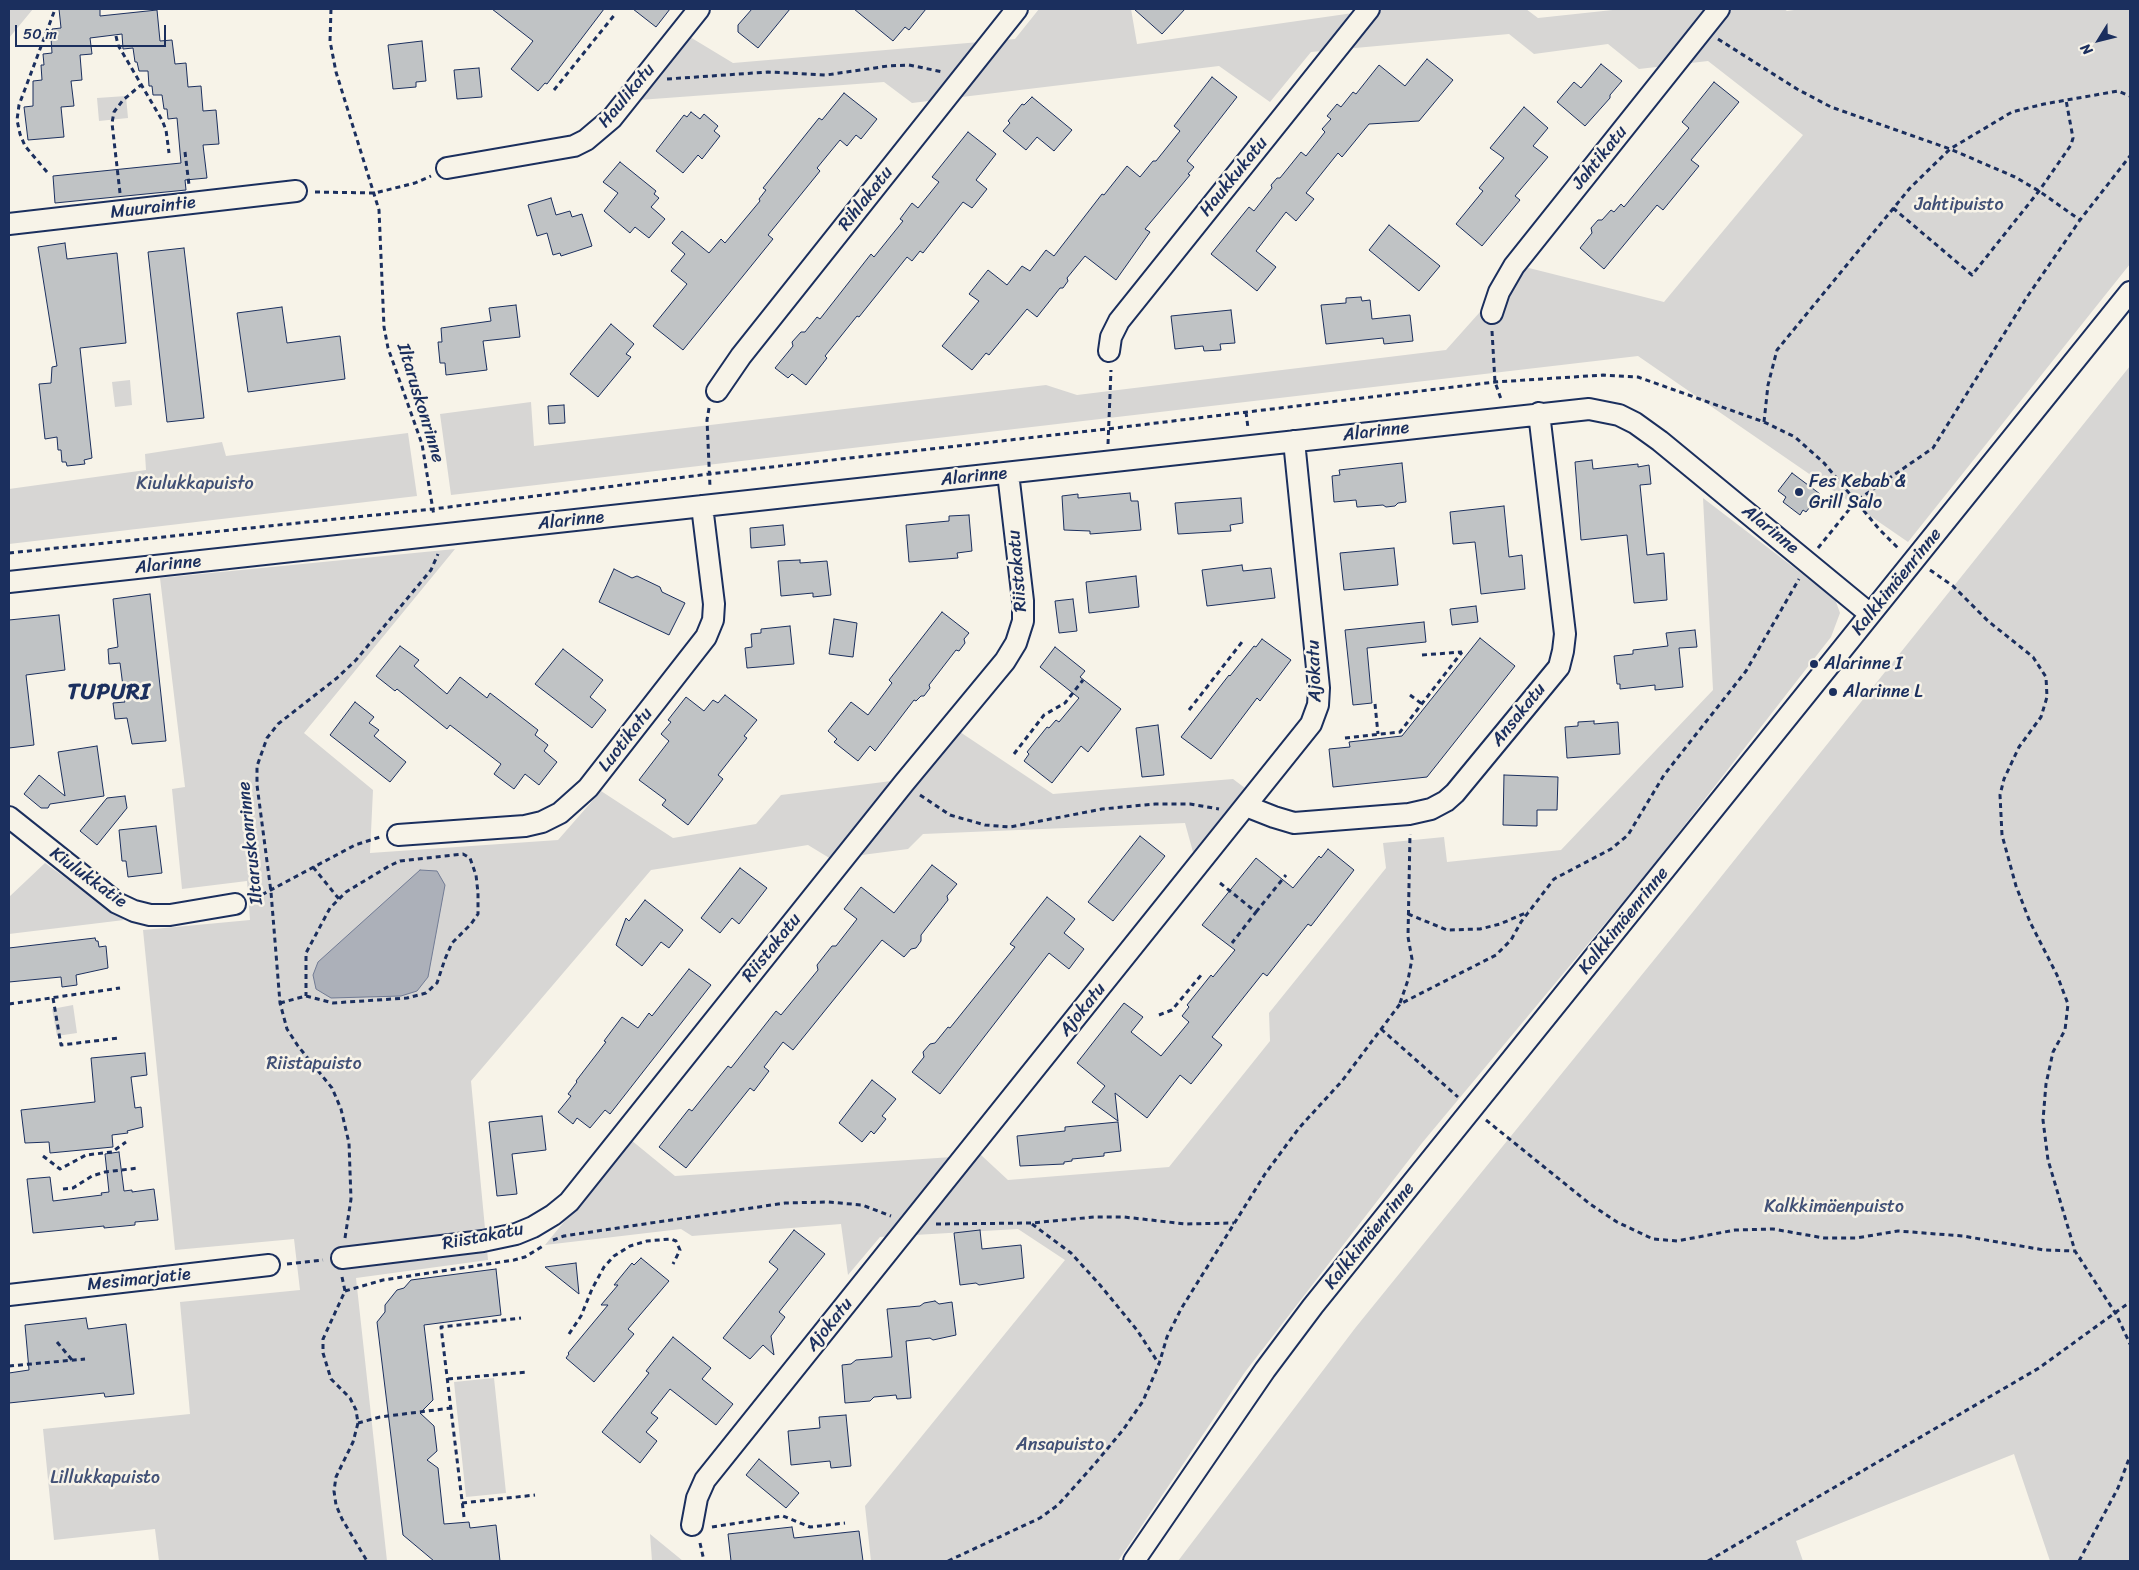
<!DOCTYPE html>
<html>
<head>
<meta charset="utf-8">
<style>
  body { margin:0 }
  #map { position:relative; width:2139px; height:1570px; overflow:hidden; background:#f7f3e8; font-family:Sriracha,sans-serif }
  canvas { display:block }
  .frame { position:absolute; inset:0; border:10px solid #1b2f5e; pointer-events:none }
  .north { position:absolute; left:2074px; top:15px; width:50px; height:50px; -webkit-text-stroke:4px #f7f3e8; paint-order:stroke; rotate:234deg; font-size:14px; font-weight:700; line-height:20px; text-align:center; color:#1b2f5e }
  .north::after { content:''; display:block; margin:auto; width:18px; height:22px; background:#1b2f5e; clip-path:polygon(50% 0,100% 100%,50% 72%,0 100%) }
  .scale { position:absolute; left:15px; top:25px; width:151px; height:22px; box-sizing:border-box; border:2px solid #1b2f5e; border-top:0; padding-left:6px; font-size:15px; line-height:18px; white-space:nowrap; color:#1b2f5e; -webkit-text-stroke:4px #f7f3e8; paint-order:stroke }
</style>
</head>
<body>
<div id="map">
<canvas width="2139" height="1570"></canvas>
<div class="frame"></div>
<div class="north">N</div>
<div class="scale">50 m</div>
</div>
<script>
const ctx = document.querySelector('canvas').getContext('2d');
ctx.lineJoin = 'round';
function paint(path, color) { ctx.fillStyle = color; ctx.fill(path, 'evenodd'); }
const shape = rows => new Path2D(rows.map(r => 'M' + r).join(''));
function trace(path, color, width, dash) { ctx.strokeStyle = color; ctx.lineWidth = width; ctx.lineCap = dash ? 'butt' : 'round'; ctx.setLineDash(dash || []); ctx.stroke(path); }
function label(font, color, halo, rows, align = 'center') {
  ctx.font = font + ' Sriracha,sans-serif'; ctx.lineWidth = 5; ctx.setLineDash([]); ctx.textBaseline = 'middle'; ctx.strokeStyle = halo; ctx.fillStyle = color; for (const [text, x, y, turn = 0] of rows) {
    ctx.save(); ctx.translate(x, y); ctx.rotate((+turn || 0) * Math.PI / 180); ctx.textAlign = isNaN(turn) ? turn : align; if (halo) ctx.strokeText(text, 0, 0); ctx.fillText(text, 0, 0); ctx.restore();
  }
}
paint(shape([
  [9,9,33,9,9,38],
  [1039,9,1131,9,1137,44,1381,9,1526,9,1538,18,1622,9,1784,9,1787,11,1801,9,2130,9,2130,264,1908,542,1638,356,451,495,440,414,531,402,534,446,1046,385,1077,395,1446,350,1521,266,1664,302,1803,135,1708,61,1639,69,1608,44,1534,54,1509,34,1311,52,1270,102,1219,66,912,103,884,82,639,100,690,37,733,63,1015,39],
  [126,96,128,118,99,121,97,98],
  [2130,366,2130,1561,2050,1561,2014,1454,1796,1541,1803,1561,1178,1561,1356,1327,1692,913],
  [130,380,132,405,115,407,112,382],
  [408,433,417,496,9,544,9,489,146,470,145,454,222,442,226,456],
  [1703,498,1835,599,1840,613,1831,637,1648,872,1422,1143,1245,1372,1118,1561,871,1561,865,1506,1065,1260,1018,1229,880,1237,848,1275,841,1224,692,1236,681,1229,545,1245,631,1140,675,1176,981,1155,1008,1180,1169,1167,1270,1041,1269,1013,1386,868,1383,843,1444,837,1447,862,1561,850,1713,690],
  [455,549,304,733,373,790,370,853,558,840,601,791,673,838,756,824,781,795,923,777,960,732,1053,794,1233,779,1245,788,1193,852,1185,823,923,834,908,849,831,859,808,845,651,870,471,1081,488,1260,356,1278,387,1561,159,1561,155,1529,54,1540,43,1429,190,1414,180,1302,300,1290,294,1239,175,1250,143,930,250,920,247,881,182,889,172,789,185,787,160,578],
  [45,863,124,920,9,934,9,897],
  [73,1005,77,1033,57,1036,52,1009],
  [494,1378,506,1493,466,1497,454,1382],
  [650,1534,683,1561,652,1561]
]), '#d7d6d4');
const water = shape([
  [420,870,437,871,445,885,428,977,417,991,401,996,331,998,316,989,313,975,318,962,420,870]
]);
paint(water, '#acb0b9');
trace(water, '#727c95', 1);
const building = shape([
  [59,9,100,9,100,16,157,10,160,41,172,40,175,64,186,63,188,87,201,86,203,111,216,110,219,144,203,145,207,178,185,180,186,190,55,203,53,176,181,163,177,118,168,119,167,109,164,109,162,95,153,95,152,86,149,86,148,71,139,71,137,62,135,62,133,48,123,49,122,34,90,38,92,54,80,55,82,80,71,81,74,106,61,107,64,137,28,140,24,107,33,106,33,81,42,80,41,65,44,65,43,54,52,53,51,38,53,38,52,29,61,28,59,9],
  [492,9,604,9,547,84,545,83,538,91,511,69,533,41,492,9],
  [633,9,670,9,656,27,633,9],
  [752,9,790,9,758,48,738,32,738,25,752,9],
  [854,9,926,9,909,30,905,27,893,41,854,9],
  [1134,9,1185,9,1162,34,1134,9],
  [422,41,426,81,416,82,416,87,393,89,388,45,422,41],
  [1427,59,1453,80,1419,121,1369,124,1342,157,1338,153,1306,193,1314,199,1296,221,1286,212,1256,251,1276,267,1257,291,1211,254,1249,207,1254,211,1272,188,1271,185,1277,178,1280,178,1301,152,1306,156,1325,132,1322,129,1331,119,1327,116,1337,104,1341,107,1353,92,1356,94,1379,65,1405,86,1427,59],
  [1601,64,1622,81,1610,95,1610,98,1585,126,1557,102,1574,82,1581,88,1601,64],
  [479,68,482,97,457,99,454,70,479,68],
  [1212,77,1237,97,1187,161,1194,167,1188,174,1190,175,1145,229,1150,232,1116,280,1085,256,1067,278,1068,281,1063,288,1060,288,1037,317,1027,309,989,355,986,353,972,370,942,346,979,301,969,294,988,270,1007,285,1022,266,1030,271,1046,250,1054,256,1102,194,1104,195,1127,166,1140,177,1153,161,1156,161,1180,131,1174,126,1212,77],
  [1714,82,1739,102,1691,160,1699,166,1663,210,1657,205,1604,269,1580,248,1592,233,1591,228,1598,220,1602,220,1611,210,1614,212,1621,204,1624,207,1689,128,1682,122,1714,82],
  [844,93,877,119,861,139,856,135,847,146,840,140,817,168,820,171,768,235,773,239,683,350,653,326,687,284,671,271,685,254,672,243,682,231,709,253,721,239,725,243,760,201,759,199,766,190,763,188,819,118,822,120,844,93],
  [1032,97,1072,130,1054,151,1037,137,1026,150,1003,131,1010,123,1008,121,1022,104,1024,105,1032,97],
  [1524,107,1548,128,1533,146,1548,157,1515,196,1520,200,1482,246,1456,224,1483,191,1479,188,1504,158,1490,148,1524,107],
  [691,112,700,119,704,114,718,126,714,131,720,136,702,159,698,155,683,173,656,151,684,115,687,117,691,112],
  [968,132,996,154,976,180,987,189,972,208,963,202,923,253,920,251,912,261,907,257,859,317,857,316,825,356,827,358,806,385,792,374,788,378,775,368,793,346,792,342,801,332,805,332,817,317,820,319,871,254,874,257,903,221,900,219,912,203,918,208,939,182,932,177,968,132],
  [620,162,656,191,654,194,659,198,651,207,665,219,649,238,635,227,630,233,604,211,618,193,603,182,620,162],
  [551,198,556,215,570,211,572,217,582,214,592,246,561,256,560,253,553,255,547,233,537,236,528,205,551,198],
  [1389,225,1440,266,1419,291,1369,250,1389,225],
  [65,243,67,259,117,253,126,343,80,348,92,458,84,460,85,464,67,466,66,462,62,462,61,450,58,450,57,437,45,439,39,384,51,383,52,367,57,366,38,247,65,243],
  [184,248,204,418,167,422,148,252,184,248],
  [1361,297,1362,301,1370,300,1372,319,1410,315,1413,341,1384,344,1383,338,1326,344,1321,305,1346,303,1346,298,1361,297],
  [516,305,520,337,483,341,487,370,446,375,445,363,440,363,438,342,442,342,441,328,491,321,489,308,516,305],
  [282,307,287,343,340,336,345,379,248,392,237,313,282,307],
  [1231,310,1235,343,1220,344,1221,350,1204,351,1203,346,1175,349,1171,316,1231,310],
  [611,324,634,344,626,354,631,357,598,397,570,374,611,324],
  [564,405,565,423,549,424,548,406,564,405],
  [1592,460,1593,469,1638,464,1638,467,1649,465,1651,484,1640,485,1647,555,1664,553,1667,600,1634,603,1627,535,1581,540,1575,462,1592,460],
  [1402,463,1406,502,1398,503,1395,506,1386,507,1383,505,1357,507,1356,500,1334,502,1332,476,1340,475,1339,470,1402,463],
  [1792,473,1820,494,1806,512,1803,510,1800,515,1783,502,1786,497,1778,491,1792,473],
  [1130,493,1131,501,1138,501,1141,530,1090,534,1090,531,1064,530,1062,496,1078,494,1078,498,1130,493],
  [1241,498,1243,523,1230,525,1231,531,1178,534,1175,503,1241,498],
  [1504,506,1509,557,1522,555,1525,589,1481,594,1475,542,1453,544,1450,512,1504,506],
  [969,515,972,551,957,553,958,558,909,562,906,525,949,521,949,516,969,515],
  [783,525,785,545,751,548,750,528,783,525],
  [1394,548,1398,585,1344,590,1340,553,1394,548],
  [800,560,800,563,827,561,831,595,813,597,813,593,781,596,778,561,800,560],
  [1242,565,1243,571,1271,568,1275,598,1207,606,1202,570,1242,565],
  [614,569,632,578,637,576,660,587,662,592,685,603,669,635,599,602,614,569],
  [1136,576,1139,607,1089,613,1086,582,1136,576],
  [150,594,166,741,132,744,127,718,115,719,113,703,125,702,120,663,109,664,108,649,118,647,113,599,150,594],
  [1073,599,1077,631,1059,633,1055,601,1073,599],
  [1476,606,1478,622,1452,625,1450,609,1476,606],
  [942,612,969,633,964,639,965,643,959,651,956,650,929,685,930,688,924,696,921,696,916,701,914,700,875,751,870,746,858,761,834,742,837,739,828,731,851,702,868,715,892,683,889,680,942,612],
  [59,615,65,670,26,675,34,745,9,748,9,620,59,615],
  [834,619,857,623,853,657,829,654,834,619],
  [1424,622,1426,642,1367,648,1372,703,1353,705,1345,630,1424,622],
  [790,626,794,664,747,668,745,648,752,647,751,634,761,633,761,629,790,626],
  [1695,630,1697,647,1679,648,1683,687,1655,690,1655,685,1620,689,1620,684,1617,684,1614,656,1633,654,1633,650,1668,646,1666,633,1695,630],
  [1480,638,1515,666,1427,777,1333,787,1329,749,1350,747,1349,742,1402,736,1480,638],
  [1262,639,1291,660,1260,701,1257,698,1211,759,1181,737,1229,675,1230,676,1254,646,1256,647,1262,639],
  [400,646,419,660,414,666,447,694,460,677,487,698,490,693,538,730,535,735,548,745,544,751,557,762,539,785,525,774,514,789,494,774,501,764,450,725,447,729,397,689,395,691,376,676,400,646],
  [1055,647,1085,671,1080,677,1121,709,1088,752,1081,746,1052,783,1024,761,1029,754,1027,752,1047,727,1049,728,1056,720,1059,722,1079,698,1040,667,1055,647],
  [563,649,603,680,590,697,606,710,592,728,535,684,563,649],
  [725,695,757,720,744,736,747,738,718,775,723,779,688,825,662,805,666,800,639,780,669,741,661,734,671,722,668,720,686,697,704,711,713,700,718,703,725,695],
  [355,702,374,717,369,723,379,730,374,736,406,762,390,782,330,735,355,702],
  [1594,721,1594,724,1618,722,1620,754,1567,758,1565,727,1578,726,1578,722,1594,721],
  [1158,725,1164,775,1142,777,1136,728,1158,725],
  [97,746,104,796,50,804,48,808,41,808,24,794,39,775,65,796,58,752,97,746],
  [1504,775,1558,777,1557,810,1537,810,1537,826,1503,825,1504,775],
  [125,796,127,808,97,845,80,831,107,798,125,796],
  [156,826,162,873,128,877,126,861,122,861,119,830,156,826],
  [1140,836,1165,856,1113,921,1088,902,1140,836],
  [1328,849,1354,870,1311,926,1308,924,1267,976,1263,973,1212,1037,1222,1045,1191,1084,1180,1075,1147,1118,1115,1093,1118,1121,1092,1102,1105,1086,1077,1063,1124,1003,1143,1017,1131,1032,1161,1056,1189,1022,1182,1016,1189,1007,1187,1005,1211,975,1213,977,1235,950,1202,925,1256,858,1293,888,1319,856,1321,858,1328,849],
  [932,865,957,884,947,896,948,900,921,935,921,941,916,948,911,949,904,957,882,940,793,1050,783,1042,764,1067,769,1071,754,1091,750,1088,686,1168,659,1147,689,1109,692,1111,728,1066,731,1068,776,1011,781,1015,818,970,817,965,832,946,836,946,857,919,844,909,861,887,894,913,932,865],
  [740,868,767,888,739,924,732,918,720,933,701,918,740,868],
  [1047,897,1075,919,1064,933,1084,949,1069,969,1049,953,940,1094,912,1072,924,1057,923,1052,930,1044,935,1043,948,1027,950,1028,1015,947,1010,944,1047,897],
  [645,900,683,930,669,948,661,942,642,966,616,945,626,918,629,921,645,900],
  [95,938,96,941,98,941,99,947,106,946,108,968,76,975,77,985,62,987,61,977,9,982,9,948,95,938],
  [689,969,711,985,610,1114,605,1110,590,1128,577,1118,573,1124,558,1112,571,1096,568,1094,577,1082,576,1081,606,1042,604,1041,622,1017,638,1028,649,1013,652,1016,689,969],
  [145,1053,147,1075,131,1077,135,1108,141,1107,143,1127,127,1131,128,1133,112,1135,113,1147,50,1153,49,1142,25,1143,21,1110,95,1102,91,1058,145,1053],
  [872,1080,896,1099,882,1116,886,1119,874,1134,871,1131,862,1142,839,1123,872,1080],
  [542,1116,546,1150,512,1154,517,1194,497,1196,489,1122,542,1116],
  [1118,1122,1121,1151,1104,1153,1104,1156,1072,1159,1072,1161,1064,1162,1064,1164,1020,1166,1017,1136,1065,1131,1065,1127,1118,1122],
  [119,1152,124,1191,132,1190,132,1192,154,1189,158,1220,135,1222,135,1225,104,1228,104,1226,33,1233,27,1179,50,1177,53,1201,102,1195,101,1193,109,1192,105,1154,119,1152],
  [794,1230,825,1254,779,1312,785,1317,771,1336,774,1355,763,1345,750,1359,723,1338,778,1269,769,1262,794,1230],
  [980,1230,982,1249,1021,1245,1024,1278,979,1285,976,1283,960,1285,954,1233,980,1230],
  [641,1258,669,1281,628,1329,634,1334,594,1382,566,1358,569,1354,568,1353,608,1305,601,1305,618,1285,614,1285,632,1263,634,1265,641,1258],
  [576,1263,579,1294,545,1267,576,1263],
  [496,1269,501,1315,424,1325,433,1400,420,1413,434,1426,437,1451,427,1460,438,1468,444,1524,469,1522,470,1528,496,1525,500,1561,434,1561,403,1535,377,1322,385,1312,385,1305,397,1290,404,1288,411,1280,496,1269],
  [935,1301,939,1304,952,1302,956,1335,933,1340,930,1338,906,1341,911,1398,897,1399,896,1395,874,1397,870,1401,845,1403,842,1365,851,1364,856,1360,892,1357,887,1309,920,1306,924,1303,935,1301],
  [86,1318,88,1329,126,1324,134,1394,105,1397,104,1393,9,1403,9,1373,29,1370,25,1325,86,1318],
  [673,1337,711,1368,702,1379,733,1404,716,1425,670,1389,651,1413,658,1418,646,1432,657,1441,640,1463,602,1432,649,1373,646,1371,673,1337],
  [846,1415,851,1466,831,1468,830,1461,791,1465,788,1431,820,1428,819,1417,846,1415],
  [759,1459,799,1493,786,1508,746,1475,759,1459],
  [792,1527,794,1538,859,1531,863,1561,731,1561,728,1534,792,1527]
]);
paint(building, '#c0c3c5');
trace(building, '#1b2f5e', 1);
const minor = shape([
  [447,168,574,146,586,140,612,118,699,9],
  [9,224,296,191],
  [1492,313,1499,292,1514,266,1719,9],
  [1109,351,1111,337,1119,321,1369,9],
  [717,391,741,356,1017,9],
  [9,582,1589,409,1619,415,1635,423,1660,441,1870,614],
  [1246,806,1274,817,1294,823,1409,814,1431,809,1446,801,1455,793,1559,667,1563,651,1565,634,1539,413],
  [9,817,117,903,134,911,150,915,170,915,235,904],
  [398,835,525,826,542,822,560,813,588,788,706,637,713,620,714,604,702,506],
  [342,1258,483,1241,516,1234,533,1227,553,1215,569,1202,904,783,1005,661,1016,643,1023,621,1023,601,1008,473],
  [9,1295,269,1265],
  [692,1525,697,1498,705,1480,1311,724,1318,705,1319,688,1294,441],
  [1134,1561,1265,1370,1313,1306,2130,292]
]);
trace(minor, '#1b2f5e', 24);
trace(shape([
  [331,9,330,41,336,72,379,210,384,327,388,348,422,444,434,516],
  [116,36,118,45,162,120,166,130,169,153],
  [1718,39,1797,89,1831,107,1950,149,2015,177,2039,191,2080,220],
  [667,79,768,72,826,75,888,66,909,65,943,72],
  [554,90,616,13],
  [185,152,189,185],
  [47,172,25,146,20,134,17,120,19,105,54,12],
  [315,192,375,193,415,183,431,176],
  [120,193,112,123,114,112,123,100,141,85],
  [1893,208,1972,275,2039,191,2071,145,2073,138,2066,100],
  [1492,331,1495,382,1501,399],
  [709,408,707,420,710,487],
  [1246,412,1248,428],
  [1764,422,1768,385,1777,350,1910,188,1950,149,2012,112,2044,104,2118,91,2130,96],
  [1108,444,1111,370],
  [1818,548,1856,501,1933,448,2027,297,2080,220,2130,156],
  [9,553,433,509,709,474,1107,429,1495,382,1603,375,1638,377,1764,422,1795,437,1824,463,1879,529,1898,548],
  [1930,570,1953,586,1988,621,2033,657,2046,677,2047,697,2041,717,2019,747,2004,779,2000,795,2002,835,2016,886,2030,922,2057,975,2068,1004,2065,1030,2053,1052,2046,1084,2043,1120,2048,1160,2075,1251,2116,1314,2130,1344],
  [1422,655,1462,652],
  [1410,695,1422,704],
  [1375,704,1378,734],
  [1189,710,1242,642],
  [1345,738,1400,732,1462,652],
  [1014,754,1044,715,1065,703,1083,680],
  [920,795,950,815,985,825,1010,827,1102,809,1155,804,1190,804,1219,809],
  [313,867,339,899],
  [1220,883,1256,912,1232,943],
  [254,899,355,845,380,837],
  [1256,912,1286,875],
  [1408,914,1447,930,1480,929,1500,924,1528,912],
  [53,998,61,1045,119,1038],
  [280,1003,306,996,333,1003,407,998,426,993,437,983,445,959,452,943,471,924,478,914,478,893,476,875,470,858,463,854,400,861,389,866,346,892,330,908,306,953,306,996],
  [1400,1003,1408,980,1412,959,1408,937,1410,834],
  [9,1004,120,988],
  [1159,1015,1172,1010,1202,974],
  [1381,1029,1458,1097],
  [1486,1120,1590,1204,1617,1222,1653,1239,1677,1241,1735,1230,1773,1229,1824,1238,1856,1238,1898,1231,1963,1236,2044,1250,2075,1251],
  [43,1156,60,1169,86,1155,112,1152,126,1142],
  [63,1189,73,1188,92,1176,105,1172,138,1168],
  [936,1224,1032,1223,1094,1217,1124,1217,1186,1224,1234,1223],
  [1032,1224,1071,1253,1100,1285,1137,1330,1159,1364],
  [345,1238,351,1199,349,1143,341,1109,332,1088,298,1046,287,1029,280,1003,271,892,257,785,257,766,267,738,278,724,337,678,356,660,431,570,438,554],
  [553,1240,564,1236,785,1203,828,1202,862,1205,891,1216],
  [287,1264,323,1260],
  [342,1277,345,1291,323,1339,323,1353,331,1379,350,1398,356,1410,358,1423,353,1442,336,1477,334,1491,336,1505,342,1519,367,1561],
  [345,1291,383,1280,514,1260,525,1257,543,1246],
  [569,1334,581,1316,592,1289,604,1267,614,1256,630,1246,647,1241,671,1239,676,1241,680,1250,673,1264],
  [57,1342,72,1360],
  [9,1366,85,1359],
  [448,1379,527,1372],
  [358,1423,380,1417,451,1408],
  [462,1503,535,1495],
  [464,1517,441,1327,521,1318],
  [712,1527,783,1516,810,1527,845,1523],
  [700,1543,704,1561],
  [948,1561,1040,1518,1058,1505,1093,1466,1123,1430,1143,1401,1159,1364,1167,1337,1181,1309,1265,1174,1299,1128,1342,1081,1400,1004,1496,955,1511,940,1521,922,1554,879,1611,849,1628,835,1664,775,1746,671,1799,579],
  [1708,1561,2039,1368,2130,1302],
  [2079,1561,2118,1488,2130,1456]
]), '#1b2f5e', 3, [5, 4]);
trace(minor, '#f7f3e8', 20);
for (const [x, y, r, color] of [
  [1799,492,5,"#1b2f5e"],
  [1814,664,5,"#1b2f5e"],
  [1833,692,5,"#1b2f5e"]
]) { const dot = new Path2D(); dot.arc(x, y, r, 0, 2 * Math.PI); ctx.fillStyle = color; ctx.fill(dot); trace(dot, '#f7f3e8', 2); }
label('18px', '#1b2f5e', '#f7f3e8', [
  ["Haulikatu",627,96,-50],
  ["Jahtikatu",1600,158,-51],
  ["Haukkukatu",1234,177,-51],
  ["Rihlakatu",866,199,-52],
  ["Muuraintie",153,208,-7],
  ["Iltaruskonrinne",420,403,73],
  ["Alarinne",1376,432,-7],
  ["Alarinne",974,477,-6],
  ["Alarinne",571,521,-6],
  ["Alarinne",1770,530,39],
  ["Alarinne",168,565,-6],
  ["Riistakatu",1018,571,-95],
  ["Kalkkimäenrinne",1897,582,-51],
  ["Ajokatu",1315,671,-92],
  ["Ansakatu",1519,715,-51],
  ["Luotikatu",626,740,-52],
  ["Iltaruskonrinne",251,843,-96],
  ["Kiulukkatie",88,878,36],
  ["Kalkkimäenrinne",1624,921,-51],
  ["Riistakatu",772,948,-51],
  ["Ajokatu",1083,1010,-51],
  ["Kalkkimäenrinne",1370,1236,-51],
  ["Riistakatu",483,1237,-11],
  ["Mesimarjatie",139,1280,-6],
  ["Ajokatu",830,1325,-51]
]);
label('18px', '#415076', '#f7f3e8', [
  ["Jahtipuisto",1959,205],
  ["Kiulukkapuisto",195,484],
  ["Riistapuisto",314,1064],
  ["Kalkkimäenpuisto",1834,1207],
  ["Ansapuisto",1060,1445],
  ["Lillukkapuisto",105,1478]
]);
label('18px', '#1b2f5e', '#f7f3e8', [
  ["Fes Kebab &",1809,482],
  ["Grill Salo",1809,503],
  ["Alarinne I",1824,664],
  ["Alarinne L",1843,692]
], 'left');
ctx.letterSpacing = '1px';
label('bold 22px', '#1b2f5e', '#f7f3e8', [
  ["TUPURI",109,693]
]);
ctx.letterSpacing = '0px';
</script>
</body>
</html>
